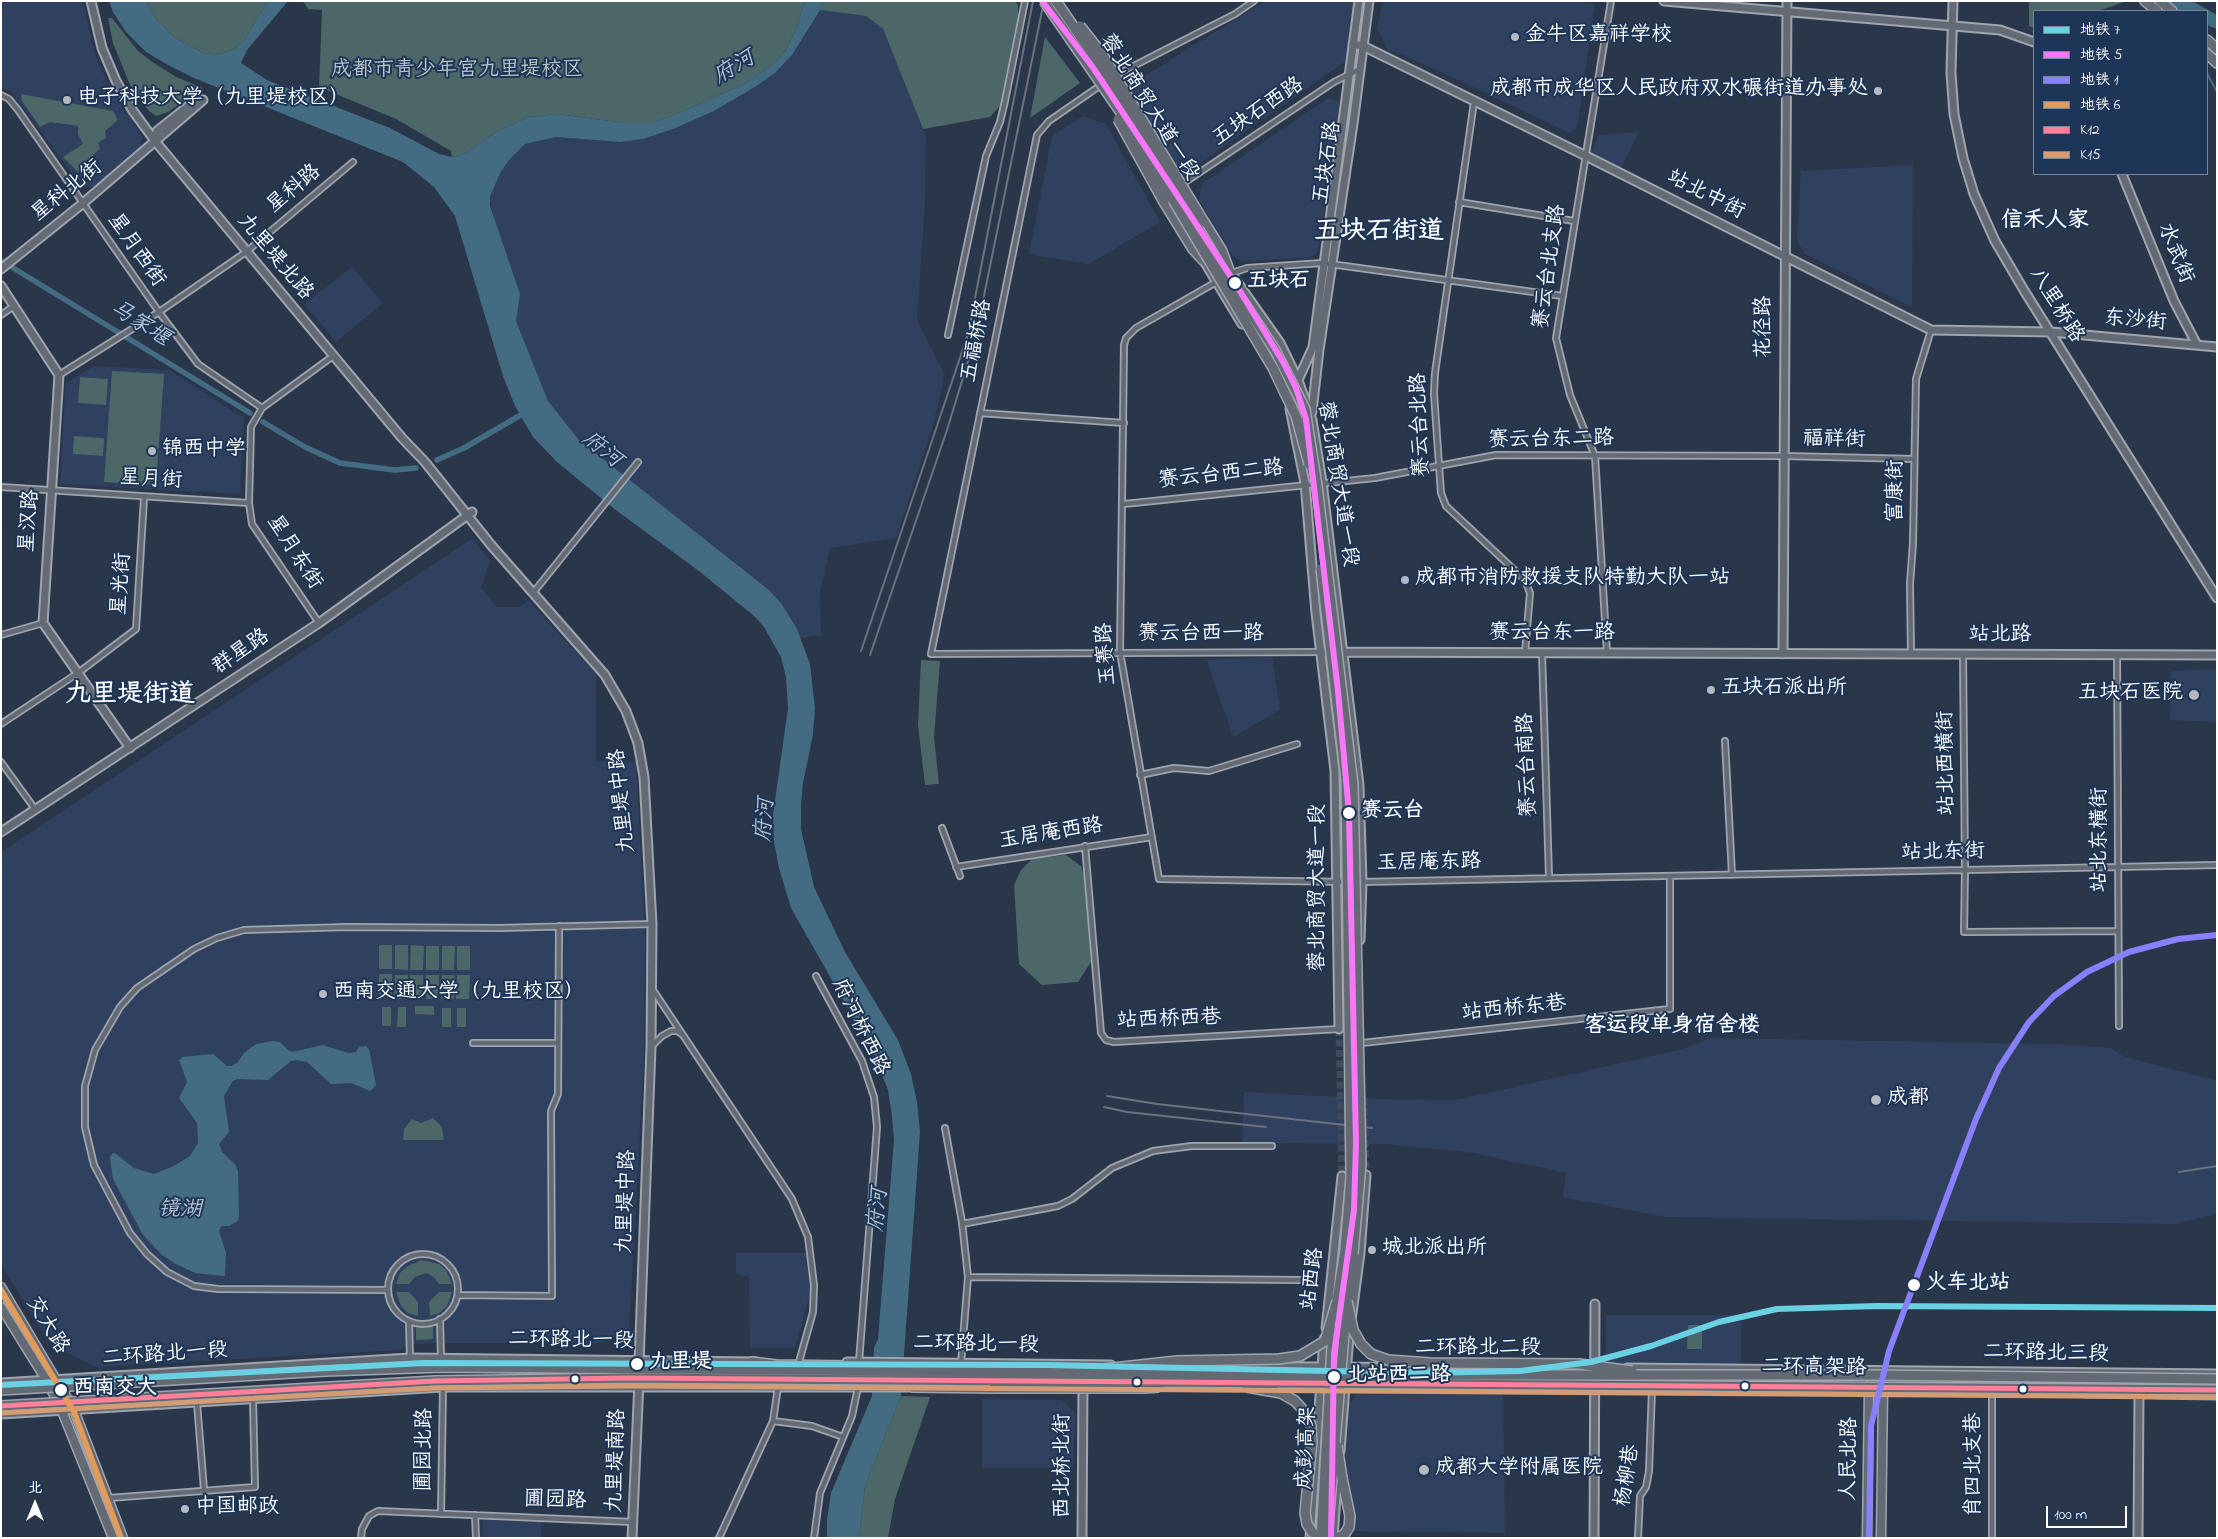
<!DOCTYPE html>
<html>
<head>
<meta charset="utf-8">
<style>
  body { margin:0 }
  #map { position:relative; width:2218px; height:1539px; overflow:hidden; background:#2a374a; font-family:"Indie Flower","LXGW WenKai TC",sans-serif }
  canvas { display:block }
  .frame { position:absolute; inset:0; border:2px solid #fff; pointer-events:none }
  .legend { position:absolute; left:2033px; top:10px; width:175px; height:165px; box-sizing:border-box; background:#1d3557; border:1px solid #77869a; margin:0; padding:6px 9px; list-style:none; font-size:15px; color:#fff }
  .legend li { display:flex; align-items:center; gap:10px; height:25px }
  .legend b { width:25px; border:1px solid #77869a }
  .north { position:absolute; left:10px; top:1479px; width:50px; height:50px; -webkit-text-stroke:4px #1d3557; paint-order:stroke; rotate:0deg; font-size:14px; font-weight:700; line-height:20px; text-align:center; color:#fff }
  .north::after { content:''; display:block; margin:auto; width:18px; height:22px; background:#fff; clip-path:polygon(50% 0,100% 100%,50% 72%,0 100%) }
  .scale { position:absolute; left:2046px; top:1506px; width:81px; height:22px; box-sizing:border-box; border:2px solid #fff; border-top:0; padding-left:6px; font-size:15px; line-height:18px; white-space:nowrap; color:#fff; -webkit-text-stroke:4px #1d3557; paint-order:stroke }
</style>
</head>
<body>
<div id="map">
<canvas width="2218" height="1539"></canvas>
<div class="frame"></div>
<ul class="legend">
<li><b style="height:6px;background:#6ad1e3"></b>地铁 7</li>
<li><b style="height:6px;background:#f877f8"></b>地铁 5</li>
<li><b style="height:6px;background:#8880ff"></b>地铁 1</li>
<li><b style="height:6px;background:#e19b5b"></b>地铁 6</li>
<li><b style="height:6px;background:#ff8098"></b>K12</li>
<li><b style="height:6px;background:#d39c74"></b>K15</li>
</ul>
<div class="north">北</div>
<div class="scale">100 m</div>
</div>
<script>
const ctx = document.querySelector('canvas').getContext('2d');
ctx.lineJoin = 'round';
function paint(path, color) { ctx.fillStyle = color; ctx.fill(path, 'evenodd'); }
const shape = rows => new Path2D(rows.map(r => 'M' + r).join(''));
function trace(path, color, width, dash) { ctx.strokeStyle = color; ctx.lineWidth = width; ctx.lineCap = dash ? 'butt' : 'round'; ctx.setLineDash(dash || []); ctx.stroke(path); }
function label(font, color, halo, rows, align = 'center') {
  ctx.font = font + ' "Indie Flower","LXGW WenKai TC",sans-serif'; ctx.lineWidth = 4; ctx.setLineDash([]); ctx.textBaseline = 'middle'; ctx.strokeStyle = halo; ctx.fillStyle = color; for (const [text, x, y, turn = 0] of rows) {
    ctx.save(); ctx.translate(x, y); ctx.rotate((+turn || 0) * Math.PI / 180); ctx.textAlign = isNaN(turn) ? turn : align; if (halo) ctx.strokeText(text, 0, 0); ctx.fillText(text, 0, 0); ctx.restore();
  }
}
paint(shape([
  [1,1,83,1,95,56,110,87,142,136,141,146,95,187,82,187,10,90,1,89],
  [1265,1,1354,1,1346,61,1176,180,1125,88],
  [1383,1,1572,1,1595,4,1577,128,1570,133,1435,69,1387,49,1377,28],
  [820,10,866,16,883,29,926,136,925,203,917,320,945,375,932,429,896,538,830,548,820,592,821,635,801,638,781,603,769,590,579,440,548,401,515,321,520,294,493,217,490,197,500,173,509,160,525,144,556,137,621,142,643,139,673,129,712,112,755,87,776,72,792,55],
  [1328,98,1340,101,1318,251,1312,257,1242,262,1233,256,1199,200,1202,184],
  [1083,116,1106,124,1160,222,1089,264,1029,254,1052,136],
  [1639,132,1620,170,1591,156,1598,135],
  [1913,165,1912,307,1805,254,1797,240,1801,171],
  [352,267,383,303,336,342,304,304],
  [94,366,169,370,244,418,240,494,60,484,66,383],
  [472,539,490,560,481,588,497,607,520,607,528,600,596,674,596,761,636,762,645,936,644,1053,629,1331,599,1343,440,1343,410,1344,400,1350,96,1367,50,1344,1,1264,1,852],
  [1272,657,1280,710,1233,737,1207,660],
  [2217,669,2217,722,2170,720,2171,671],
  [1711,1038,2051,1044,2111,1048,2125,1057,2217,1081,2217,1214,2174,1224,1665,1217,1563,1197,1566,1173,1474,1153,1386,1144,1242,1143,1244,1092,1380,1099,1457,1100,1683,1049],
  [736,1253,806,1253,811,1290,795,1348,750,1348,749,1277,736,1274],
  [1606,1315,1741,1315,1741,1367,1606,1366],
  [1357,1394,1503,1395,1505,1533,1343,1531,1345,1409],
  [982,1399,1061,1400,1076,1413,1073,1468,982,1468],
  [483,1520,541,1522,541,1538,482,1538]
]), '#30405f');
paint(shape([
  [145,1,268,1,244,40,233,50,217,55,204,53,175,38,157,20],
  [303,1,805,1,797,27,786,50,770,67,744,84,679,113,651,123,625,123,557,114,528,117,496,132,465,154,452,157,451,151,396,119,319,87,322,10,308,9],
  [822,1,1015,1,1018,5,1018,21,1003,103,990,117,923,129,883,29,866,16,820,10],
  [2029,1,2127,1,2098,11,2034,11,2034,28,2029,26],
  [108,18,112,18,138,51,151,61,176,77,203,88,168,112,156,116,149,111,130,85,113,43],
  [1045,37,1080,83,1030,118],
  [21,94,113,111,118,120,105,131,106,138,98,143,100,149,92,156,90,174,84,178,63,157,83,144,78,134,78,126,50,122,40,127,22,101],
  [112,371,164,374,156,485,104,482],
  [80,377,108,379,106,405,78,403],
  [74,436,104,438,103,456,73,454],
  [921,660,940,661,934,737,939,784,925,785,918,725],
  [1066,855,1081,866,1085,879,1091,962,1078,982,1042,985,1019,964,1014,885,1021,870,1032,859],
  [379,945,392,945,392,969,379,969],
  [395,945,408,945,408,970,395,969],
  [411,945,424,946,423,970,410,970],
  [426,946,439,946,439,970,426,970],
  [442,946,455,946,454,970,442,970],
  [457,946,470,946,470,970,457,970],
  [379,974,392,974,392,998,379,998],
  [395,975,408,975,407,999,394,999],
  [410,975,423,975,423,999,410,999],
  [426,975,439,975,439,999,426,999],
  [442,975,455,975,454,999,441,999],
  [457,975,470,975,469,999,456,999],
  [415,1006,434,1006,434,1015,415,1014],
  [382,1007,391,1007,391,1026,382,1026],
  [398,1007,406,1007,406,1027,397,1027],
  [442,1008,451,1008,451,1027,442,1027],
  [457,1008,466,1008,466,1027,457,1027],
  [433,1118,442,1127,444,1140,403,1140,404,1129,412,1119,421,1123],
  [422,1260,439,1264,446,1270,452,1284,439,1284,434,1277,426,1273,415,1277,409,1284,396,1284,400,1273,406,1267],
  [396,1292,409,1292,418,1302,418,1316,408,1313,401,1306],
  [439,1292,452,1292,447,1306,439,1313,430,1316,429,1302],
  [1688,1325,1702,1325,1702,1349,1687,1349],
  [416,1327,433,1327,433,1339,416,1340],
  [901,1396,930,1397,895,1499,888,1538,859,1538,865,1486]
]), '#4b6767');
paint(shape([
  [109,1,145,1,157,20,175,38,204,53,217,55,233,50,244,40,268,1,288,1,247,50,241,63,267,80,390,128,439,154,452,157,465,154,496,132,528,117,557,114,625,123,651,123,679,113,744,84,770,67,786,50,797,27,805,1,822,1,820,10,792,55,776,72,755,87,712,112,673,129,643,139,621,142,556,137,525,144,509,160,500,173,490,197,490,206,520,294,516,321,548,401,579,440,769,590,781,603,797,629,810,664,815,708,813,734,803,783,801,804,801,829,814,887,845,952,898,1040,911,1074,917,1102,920,1132,901,1396,865,1486,859,1538,827,1538,827,1520,831,1493,872,1396,874,1348,878,1339,894,1140,892,1116,888,1090,874,1054,791,908,779,868,774,842,773,815,788,708,786,677,781,657,764,627,754,616,699,571,613,508,557,462,533,437,515,406,503,376,455,216,434,187,403,162,194,78,168,65,146,52,126,32,113,12],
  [2158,1,2192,1,2217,15,2217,29,2207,25,2207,11,2179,11],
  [273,1041,280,1042,288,1050,292,1052,323,1045,348,1053,356,1052,359,1047,366,1046,369,1049,376,1085,370,1091,351,1083,331,1084,307,1062,296,1060,291,1061,268,1080,237,1079,233,1081,224,1096,229,1132,219,1144,222,1152,235,1164,238,1171,239,1217,238,1221,229,1226,221,1226,219,1231,226,1253,225,1276,195,1273,176,1264,162,1255,143,1235,113,1179,110,1157,113,1153,116,1154,134,1168,154,1174,174,1166,190,1156,198,1143,197,1123,179,1098,187,1082,179,1060,182,1057,213,1054,227,1066,231,1066,237,1063,244,1053,256,1044]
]), '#436c83');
trace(shape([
  [2207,73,2217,92]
]), '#436c83', 2);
trace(shape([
  [1,261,2,261],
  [10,266,250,413],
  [263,422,305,447,340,463,395,470,416,468],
  [437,460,464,448,526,412]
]), '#436c83', 5.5);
trace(shape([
  [1339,1029,1342,1176],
  [1364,1098,1366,1175]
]), '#3f4b5c', 7, [7, 3.5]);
const street = shape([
  [1114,76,1235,14,1254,1],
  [1101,85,1049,121,1037,135,931,654,1320,652],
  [1,95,9,99,18,110,159,312,198,364,262,408],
  [1474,102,1435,373,1434,394,1441,493,1446,506,1525,580,1530,593,1525,653],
  [1181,185,1334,82,1360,69],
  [1459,202,1574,221],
  [1229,274,1247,268,1323,263,1562,296],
  [1218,281,1136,328,1126,338,1124,345,1120,652,1159,879,1348,882],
  [1,315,14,306],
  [948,335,986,156,1000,122,1005,101,1025,1],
  [59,375,159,312,246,252,353,162],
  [980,413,1124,423],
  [1,487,249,503],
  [1124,504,1375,478,1496,455,1784,456,1914,459],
  [533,593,638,462],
  [319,623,252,524,249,503,251,427,262,408,333,356],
  [1,635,43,623],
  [1542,653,1549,877],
  [1607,653,1595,456,1570,395,1556,338,1611,1],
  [1911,654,1910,584,1913,543,1916,379,1931,330],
  [1963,654,1965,870,1964,932,2118,931],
  [2117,655,2119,1026],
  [1,724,78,673,136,629,144,498],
  [1725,741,1732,875],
  [1,762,35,809],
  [1140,775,1174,768,1209,771,1297,744],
  [942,828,960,876],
  [1085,846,1101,1033,1106,1040,1114,1042,1339,1029],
  [956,867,1152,837],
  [1361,882,2217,865],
  [816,976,862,1061,874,1097,877,1127,859,1362],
  [653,990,792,1199,808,1237,814,1285,813,1312,799,1362],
  [473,1043,558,1043],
  [1362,1043,1670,1009,1670,876],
  [651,1047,662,1036,671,1031,677,1031,683,1035],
  [945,1128,962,1222,968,1277,961,1364],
  [962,1224,1058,1206,1072,1199,1112,1168,1153,1151,1192,1146,1272,1146],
  '388 1289a35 35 0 1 1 70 0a35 35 0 1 1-70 0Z',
  [968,1277,1300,1280],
  [388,1290,218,1289,194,1286,167,1272,147,1254,130,1233,94,1165,85,1127,85,1086,95,1050,120,1007,137,988,194,949,217,938,244,930,348,927,500,928,652,924],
  [458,1295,552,1296,551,1111,558,1094,559,926],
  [440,1319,441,1358],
  [409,1321,410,1358],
  [1992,1392,1992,1538],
  [197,1403,204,1490],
  [773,1421,812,1426,843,1437],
  [109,1498,255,1487,253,1399],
  [441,1514,443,1387],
  [475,1515,476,1538],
  [361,1538,362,1529,369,1516,378,1511,633,1522],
  [719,1538,773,1421,778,1387],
  [814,1538,820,1493,852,1416,858,1387],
  [1638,1538,1640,1496,1646,1487,1649,1471,1652,1389]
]);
const secondary = shape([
  [91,1,102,48,116,81,133,111,155,141,402,438,425,462,491,545,605,675,626,711,638,743,644,777,652,924,651,1047,639,1363],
  [1664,1,2000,30,2034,42],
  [1953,1,1951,73,1954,114,1963,158,1974,194,1995,241,2025,292,2217,598],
  [1353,44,1363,46,1584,155,1931,330,2051,332,2217,347],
  [155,141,157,131,191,104,199,101],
  [2122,174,2174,301,2197,345],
  [1201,256,1242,324],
  [1,269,82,204,203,100],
  [1228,269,1280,343,1298,380,1312,420,1322,482,1359,785,1362,882,1360,940],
  [1,286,59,375,43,623,130,748],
  [1292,406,1298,380,1313,347,1359,1],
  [1290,409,1305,483,1316,613,1335,771,1339,1029],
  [1312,412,1319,350,1353,124,1369,1],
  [1320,652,2217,655],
  [1783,654,1787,1],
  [1,832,319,623,472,512],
  [1326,1328,1342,1176],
  [847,1362,1111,1365],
  [1167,1366,1484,1368],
  [1627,1368,2217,1374],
  [1,1383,410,1358,756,1362],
  [2085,1393,2217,1395],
  [1,1414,443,1387,916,1387],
  [1340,1451,1349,1336,1360,1253,1366,1175],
  [632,1538,639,1381],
  [1082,1538,1083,1383],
  [1310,1538,1324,1339],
  [1333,1538,1338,1469],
  [1594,1538,1595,1304],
  [2138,1538,2139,1394]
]);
const primary = shape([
  [1,1287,74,1410,123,1538],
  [1,1307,47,1381,62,1411,113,1538],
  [1875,1371,1883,1390,1881,1538],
  [1867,1538,1869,1391,1875,1371]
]);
const highway = shape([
  [2145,1,2157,11],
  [2160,1,2172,11],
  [2207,40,2217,49],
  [2207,54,2217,63],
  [1164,202,1193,249,1203,260],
  [1204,222,1222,251,1230,273],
  [1337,1301,1345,1250],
  [1347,1301,1353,1254],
  [752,1362,776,1365,852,1366],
  [913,1387,994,1388],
  [1336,1538,1344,1535,1349,1527,1350,1516,1342,1478]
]);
trace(street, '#9fa5ae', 8);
trace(secondary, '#9fa5ae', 11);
trace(primary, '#9fa5ae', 11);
trace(highway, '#9fa5ae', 12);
trace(street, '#636a74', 4.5);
trace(secondary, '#636a74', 7);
trace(primary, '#636a74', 8);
trace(highway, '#636a74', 9);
trace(shape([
  [861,651,968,334,1033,1],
  [870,655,947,430,976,335,1044,1],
  [1107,1096,1157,1104,1372,1128],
  [1104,1107,1127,1112,1266,1127],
  [2179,1172,2217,1166]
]), '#6a727c', 2);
const highwayBridge = shape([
  [1044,1,1122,114,1273,368,1296,416,1309,464],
  [1056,1,1099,64,1136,123,1225,274,1275,350,1305,409,1317,486,1353,785,1361,1164,1353,1254],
  [1080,26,1102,54,1204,222],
  [1118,119,1164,202],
  [1321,569,1346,780,1351,1177,1345,1250],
  [1347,1301,1353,1330,1361,1344,1371,1354,1388,1360,1430,1363,1579,1364,1632,1371],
  [1104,1369,1177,1361,1279,1359,1300,1356,1325,1341,1337,1301],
  [1247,1387,1281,1393,1295,1401,1306,1413,1311,1426,1312,1442,1305,1513,1307,1524,1312,1532,1320,1538],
  [994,1388,1144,1388,1159,1387],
  [1,1390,326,1371,442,1367,1374,1375,1871,1375,2217,1379],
  [1,1406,435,1381,630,1378,2217,1390],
  [1337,1446,1342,1478],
  [1321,1538,1333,1329],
  [1327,1538,1346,1311]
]);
trace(highwayBridge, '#9fa5ae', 12, []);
trace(highwayBridge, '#636a74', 9);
trace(shape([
  [1,1406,435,1381,630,1378,2217,1390]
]), '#ff8098', 5);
trace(shape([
  [1,1413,435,1388,630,1386,2217,1397]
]), '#d39c74', 5);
trace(shape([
  [1,1385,424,1363,1047,1365,1422,1373,1520,1371,1591,1362,1651,1346,1719,1322,1777,1309,1877,1306,2217,1308]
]), '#6ad1e3', 6);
trace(shape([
  [1042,1,1094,69,1235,283,1283,362,1296,388,1306,419,1338,691,1349,813,1356,1143,1354,1210,1334,1354,1331,1538]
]), '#f877f8', 6);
trace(shape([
  [1869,1538,1871,1426,1889,1351,1976,1119,1999,1068,2029,1022,2054,996,2087,972,2129,952,2178,939,2217,935]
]), '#8880ff', 6);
trace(shape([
  [1,1290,74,1412,121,1538]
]), '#e19b5b', 6);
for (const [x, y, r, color] of [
  [1515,37,5,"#b4b9c0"],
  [1878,91,5,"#b4b9c0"],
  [67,100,5,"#b4b9c0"],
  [1235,283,7,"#fff"],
  [152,451,5,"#b4b9c0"],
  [1405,580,5,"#b4b9c0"],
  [1711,690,5,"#b4b9c0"],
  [2194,695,6,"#b4b9c0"],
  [1349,813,7,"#fff"],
  [323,994,5,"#b4b9c0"],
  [1876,1100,6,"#b4b9c0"],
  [1372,1250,5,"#b4b9c0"],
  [1914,1285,7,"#fff"],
  [637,1364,7,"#fff"],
  [1334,1377,7,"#fff"],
  [575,1379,4.5,"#fff"],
  [1137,1382,4.5,"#fff"],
  [1745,1386,4.5,"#fff"],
  [2023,1389,4.5,"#fff"],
  [61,1390,7,"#fff"],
  [1424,1470,6,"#b4b9c0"],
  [185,1509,5,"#b4b9c0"]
]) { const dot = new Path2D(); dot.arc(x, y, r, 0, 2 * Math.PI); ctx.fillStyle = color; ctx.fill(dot); trace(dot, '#1d3557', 2); }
label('21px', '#fff', '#1d3557', [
  ["金牛区嘉祥学校",1525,37],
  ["成都市成华区人民政府双水碾街道办事处",1868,91,"right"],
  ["电子科技大学（九里堤校区）",77,100],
  ["锦西中学",162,451],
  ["成都市消防救援支队特勤大队一站",1415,580],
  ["五块石派出所",1721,690],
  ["五块石医院",2183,695,"right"],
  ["西南交通大学（九里校区）",333,994],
  ["成都",1887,1100],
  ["城北派出所",1382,1250],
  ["成都大学附属医院",1435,1470],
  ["中国邮政",195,1509]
], 'left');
label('21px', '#b9c5c4', '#1d3557', [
  ["成都市青少年宫九里堤校区",457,72]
]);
label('21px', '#fff', '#1d3557', [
  ["蓉北商贸大道一段",1148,108,58],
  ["五块石西路",1259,113,-34],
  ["五块石路",1329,163,-81],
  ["星科路",295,190,-40],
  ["星科北街",68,192,-39],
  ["站北中街",1705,196,27],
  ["星月西街",135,251,55],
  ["水武街",2174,254,68],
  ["九里堤北路",274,258,50],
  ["赛云台北支路",1551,267,-82],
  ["八里桥路",2055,306,58],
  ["东沙街",2135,322,5],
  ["花径路",1766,327,-90],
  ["五福桥路",978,341,-79],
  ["赛云台北路",1422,425,-92],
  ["赛云台东二路",1551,441,-1],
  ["福祥街",1834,441,1],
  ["赛云台西二路",1221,476,-6],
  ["星月街",151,481,3],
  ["蓉北商贸大道一段",1336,484,81],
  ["富康街",1898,491,-90],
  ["星汉路",31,521,-86],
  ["星月东街",293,553,57],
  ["星光街",123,584,-86],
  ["赛云台东一路",1552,635],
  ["赛云台西一路",1201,636],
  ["站北路",2000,637],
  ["群星路",242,653,-34],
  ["玉赛路",1108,654,-94],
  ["站北西横街",1948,763,-91],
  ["赛云台南路",1529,765,-92],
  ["九里堤中路",624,801,-96],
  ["玉居庵西路",1051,835,-9],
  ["站北东横街",2102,840,-90],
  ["站北东街",1943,854,-1],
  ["玉居庵东路",1429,864,-1],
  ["蓉北商贸大道一段",1320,888,-90],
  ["站西桥东巷",1514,1010,-6],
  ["站西桥西巷",1169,1021,-2],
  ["府河桥西路",859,1028,64],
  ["九里堤中路",628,1202,-88],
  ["站西路",1314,1279,-83],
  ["交大路",46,1326,59],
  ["二环路北一段",571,1342,1],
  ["二环路北一段",976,1346,1],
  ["二环路北二段",1478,1350],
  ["二环路北三段",2046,1355,1],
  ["二环路北一段",165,1356,-4],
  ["二环高架路",1814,1369,1],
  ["成彭高架",1308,1448,-87],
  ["圃园北路",426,1450,-89],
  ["人民北路",1851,1459,-89],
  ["九里堤南路",618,1461,-88],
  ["肖四北支巷",1976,1465,-90],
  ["西北桥北街",1065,1466,-90],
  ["杨柳巷",1629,1476,-81],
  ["圃园路",555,1502,2]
]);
label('bold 21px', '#fff', '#1d3557', [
  ["五块石",1247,283],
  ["赛云台",1361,813],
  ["火车北站",1926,1285],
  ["九里堤",649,1364],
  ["北站西二路",1346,1377],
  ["西南交大",73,1390]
], 'left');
label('italic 22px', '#b5c6d0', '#1d3557', [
  ["府河",735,69,-31],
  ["马家堰",139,325,32],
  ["府河",601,451,39],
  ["府河",767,820,-86],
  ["府河",880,1210,-84],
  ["镜湖",180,1211]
]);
label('bold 22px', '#fff', '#1d3557', [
  ["信禾人家",2045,222],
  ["客运段单身宿舍楼",1672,1027]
]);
label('bold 26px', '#fff', '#1d3557', [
  ["五块石街道",1379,234],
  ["九里堤街道",130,697]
]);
</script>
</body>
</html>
